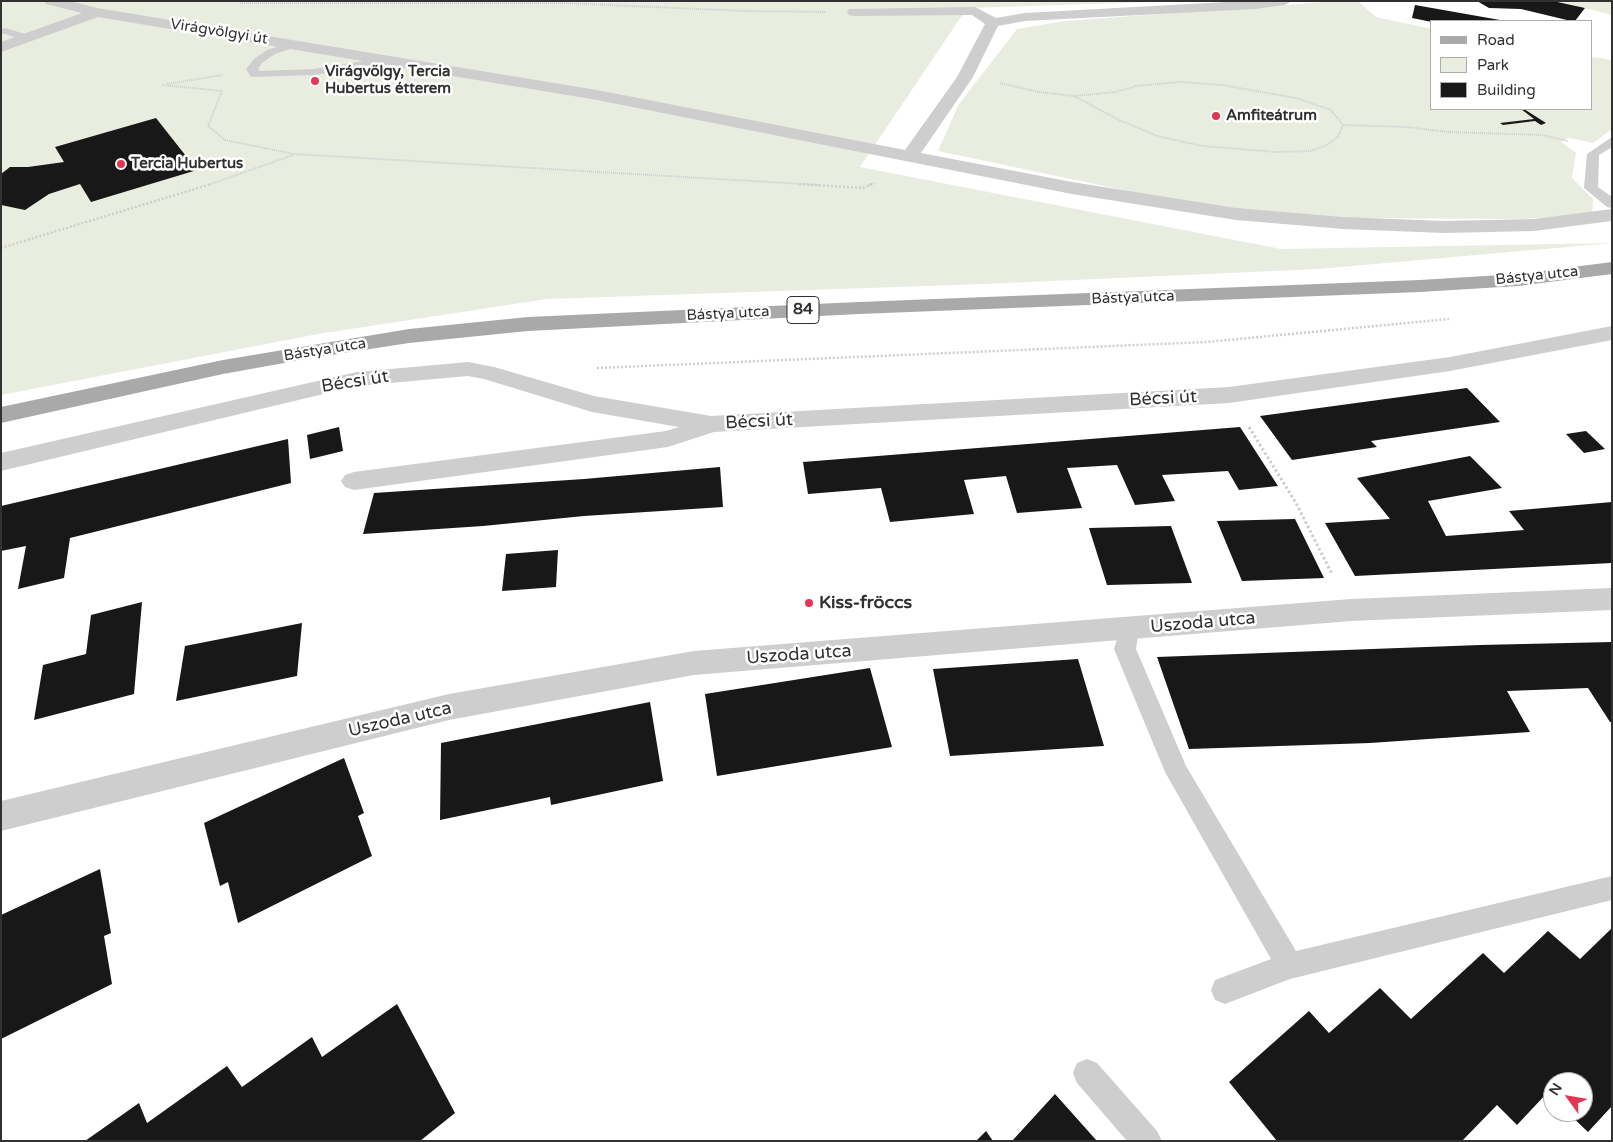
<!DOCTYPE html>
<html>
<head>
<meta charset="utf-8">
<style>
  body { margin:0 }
  #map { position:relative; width:1613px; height:1142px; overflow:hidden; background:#fff; font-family:"Varela Round",sans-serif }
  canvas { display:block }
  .frame { position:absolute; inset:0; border:2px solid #313131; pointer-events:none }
  .legend { position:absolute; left:1430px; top:20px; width:162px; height:90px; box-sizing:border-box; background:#fff; border:1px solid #adadad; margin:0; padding:6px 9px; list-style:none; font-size:15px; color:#313131 }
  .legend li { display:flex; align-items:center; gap:10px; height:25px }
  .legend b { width:25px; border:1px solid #adadad }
  .north { position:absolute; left:1543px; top:1072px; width:50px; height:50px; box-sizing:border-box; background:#fff; border:1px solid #adadad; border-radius:50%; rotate:302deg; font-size:14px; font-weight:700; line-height:20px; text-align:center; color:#313131 }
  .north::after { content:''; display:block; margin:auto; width:18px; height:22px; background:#e43653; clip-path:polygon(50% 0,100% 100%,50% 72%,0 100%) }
</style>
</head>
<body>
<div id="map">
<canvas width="1613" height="1142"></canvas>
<div class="frame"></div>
<ul class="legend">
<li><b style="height:6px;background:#a9a9a9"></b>Road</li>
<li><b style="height:14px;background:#e8eddf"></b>Park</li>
<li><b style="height:14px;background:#181818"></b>Building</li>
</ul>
<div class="north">N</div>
</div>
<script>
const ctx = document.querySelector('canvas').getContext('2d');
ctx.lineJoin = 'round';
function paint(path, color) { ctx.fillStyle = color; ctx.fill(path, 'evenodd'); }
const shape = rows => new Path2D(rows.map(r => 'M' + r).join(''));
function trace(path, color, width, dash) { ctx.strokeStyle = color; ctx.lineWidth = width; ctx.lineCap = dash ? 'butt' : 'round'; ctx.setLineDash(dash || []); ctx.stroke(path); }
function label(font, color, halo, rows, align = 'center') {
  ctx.font = font + ' "Varela Round",sans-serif'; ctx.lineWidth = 5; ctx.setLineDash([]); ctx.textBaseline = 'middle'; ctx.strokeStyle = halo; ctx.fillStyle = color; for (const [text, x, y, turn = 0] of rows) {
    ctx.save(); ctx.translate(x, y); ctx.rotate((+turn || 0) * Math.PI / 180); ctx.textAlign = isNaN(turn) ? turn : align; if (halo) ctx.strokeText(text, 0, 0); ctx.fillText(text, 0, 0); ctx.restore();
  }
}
paint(shape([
  [1,1,1185,1,967,8,860,167,1281,249,1612,243,1318,269,984,284,547,299,318,334,1,395],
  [1338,1,1358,1,1376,17,1432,29,1432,109,1592,109,1592,57,1612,60,1612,129,1593,143,1569,138,1561,142,1576,153,1572,178,1593,199,1592,214,1524,219,1354,218,1243,210,1166,199,938,151,959,104,1017,29,1065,21],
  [1557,1,1612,1,1612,15,1585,8]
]), '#e8eddf');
paint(shape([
  [1477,1,1553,1,1585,8,1575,21,1571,21,1521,9,1489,8],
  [1415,5,1500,20,1500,21,1432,22,1412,18],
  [1521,109,1524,109,1546,123,1541,125,1535,121,1503,125,1500,123,1534,119],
  [156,118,197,170,91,202,80,184,49,194,25,210,1,205,1,174,10,167,28,167,64,162,55,147],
  [1467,388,1500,422,1371,441,1377,447,1292,460,1260,416],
  [339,427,343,451,310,459,307,435],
  [1240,427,1278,486,1239,490,1228,471,1162,475,1175,501,1135,505,1117,465,1067,468,1082,508,1017,513,1006,476,964,480,974,514,890,522,881,488,808,494,803,462],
  [1586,431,1605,449,1584,453,1566,434],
  [288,439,291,483,70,538,64,578,18,589,26,546,1,551,1,506],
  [1470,456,1502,488,1428,501,1446,536,1524,530,1509,511,1612,502,1612,563,1355,576,1325,523,1390,519,1357,478],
  [720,467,723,507,584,516,483,526,363,534,374,493,584,479],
  [1295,519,1324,578,1242,581,1217,521],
  [1171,526,1192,583,1107,585,1089,528],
  [558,550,556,587,502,591,506,554],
  [142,602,134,694,34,720,43,665,86,654,91,615],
  [302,623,297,676,176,701,185,646],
  [1612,642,1612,722,1610,722,1588,688,1507,691,1530,732,1370,743,1189,749,1157,657,1480,645],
  [1078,659,1104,746,950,756,933,669],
  [870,668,892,747,717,776,705,694],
  [650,702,663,781,551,805,550,797,440,820,441,743],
  [344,758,364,813,358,816,372,856,238,923,228,882,220,886,204,823],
  [100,869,111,933,104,936,112,984,1,1039,1,915],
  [1612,928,1612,1106,1588,1132,1567,1112,1583,1112,1583,1082,1553,1082,1553,1098,1547,1093,1517,1125,1497,1105,1462,1141,1277,1141,1229,1082,1309,1011,1329,1033,1380,988,1411,1019,1483,953,1504,973,1548,931,1580,959],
  [397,1004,455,1113,420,1141,85,1141,139,1103,147,1123,227,1066,242,1087,312,1037,322,1057],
  [1055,1094,1097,1141,1012,1141],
  [986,1131,993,1141,976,1141]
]), '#181818');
trace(shape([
  [240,3,565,3,743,11,826,12],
  [1000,83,1039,92,1074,96,1119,120,1157,136,1202,146,1276,152,1310,151,1327,145,1338,137,1343,125],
  [167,84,223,75],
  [162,85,222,91,208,126,225,140,294,154,820,185],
  [1074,96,1116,92,1136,86,1180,82,1222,85,1296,98,1331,110,1343,125,1406,127,1449,132,1542,135,1568,141],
  [208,185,293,155],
  [869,185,875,183]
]), '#cecece', 2, [1, 1]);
trace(shape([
  [799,184,863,188,872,184],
  [1,248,211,184],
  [597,368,1207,342,1449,319]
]), '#cecece', 2.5, [2, 2]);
trace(shape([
  [1249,427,1296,503,1332,574]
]), '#cecece', 3, [2.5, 2.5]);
paint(shape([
  [5,28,32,36,34,38,28,41,1,33,1,29,5,28],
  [295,41,301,44,299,46,275,54,262,63,258,69,259,71,314,69,388,57,394,60,388,63,314,75,251,77,246,69,254,59,267,50,295,41],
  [1612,137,1612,147,1599,155,1598,187,1612,197,1612,208,1607,207,1584,188,1587,154,1612,137],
  [1129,621,1136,623,1139,629,1136,649,1186,766,1296,951,1612,876,1612,900,1290,979,1225,1004,1215,1000,1211,990,1215,980,1271,959,1165,772,1114,649,1122,623,1129,621],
  [1087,1059,1097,1063,1157,1131,1162,1141,1127,1141,1077,1083,1073,1073,1077,1063,1087,1059]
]), '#cecece');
paint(shape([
  [44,1,70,1,97,8,597,90,905,150,957,77,985,24,972,15,854,16,849,15,847,12,849,9,975,7,996,18,1025,13,1244,1,1292,1,1285,5,1255,9,1025,21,998,26,973,77,921,153,1072,182,1236,208,1343,217,1444,221,1534,219,1612,209,1612,221,1534,231,1444,233,1343,229,1236,220,1072,194,597,100,98,17,1,52,1,42,82,13,46,4,44,1],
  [1612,326,1612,340,1450,371,1229,403,714,432,668,447,354,490,345,487,341,481,345,475,354,472,666,431,679,427,592,412,484,379,468,376,357,386,1,471,1,453,357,372,468,362,494,367,594,396,711,416,1229,387,1450,357,1612,326],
  [1612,588,1612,610,1351,621,694,675,449,720,1,831,1,801,449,694,694,651,1351,599,1612,588]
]), '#cecece');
paint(shape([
  [1612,262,1612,274,1518,286,1420,292,859,314,528,331,409,343,306,359,223,374,1,423,1,407,223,360,409,329,528,317,859,302,1420,280,1518,274,1612,262]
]), '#a9a9a9');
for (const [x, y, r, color] of [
  [315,81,5,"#e43653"],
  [1216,116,5,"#e43653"],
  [121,164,5,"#e43653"],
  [809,603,5,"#e43653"]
]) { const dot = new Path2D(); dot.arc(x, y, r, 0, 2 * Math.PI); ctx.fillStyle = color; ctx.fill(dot); trace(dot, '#fff', 2); }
label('15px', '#313131', '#fff', [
  ["Virágvölgyi út",219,32,9],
  ["Bástya utca",1537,276,-6],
  ["Bástya utca",1133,298,-2],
  ["Bástya utca",728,314,-3],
  ["Bástya utca",325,350,-9]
]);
label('bold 15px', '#313131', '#fff', [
  ["Virágvölgy, Tercia",325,72],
  ["Hubertus étterem",325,89],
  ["Amfiteátrum",1226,116],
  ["Tercia Hubertus",131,164]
], 'left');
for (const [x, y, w] of [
  [803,310,32]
]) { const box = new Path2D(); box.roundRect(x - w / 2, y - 13.5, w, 27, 4); ctx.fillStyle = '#fff'; ctx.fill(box); trace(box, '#313131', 1); }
label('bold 16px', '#313131', null, [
  ["84",803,310]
]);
label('18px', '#313131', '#fff', [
  ["Bécsi út",355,382,-9],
  ["Bécsi út",1163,399,-3],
  ["Bécsi út",759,422,-3],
  ["Uszoda utca",1203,623,-5],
  ["Uszoda utca",799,655,-4],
  ["Uszoda utca",400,720,-13]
]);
label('bold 18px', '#313131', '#fff', [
  ["Kiss-fröccs",819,603]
], 'left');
</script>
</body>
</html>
